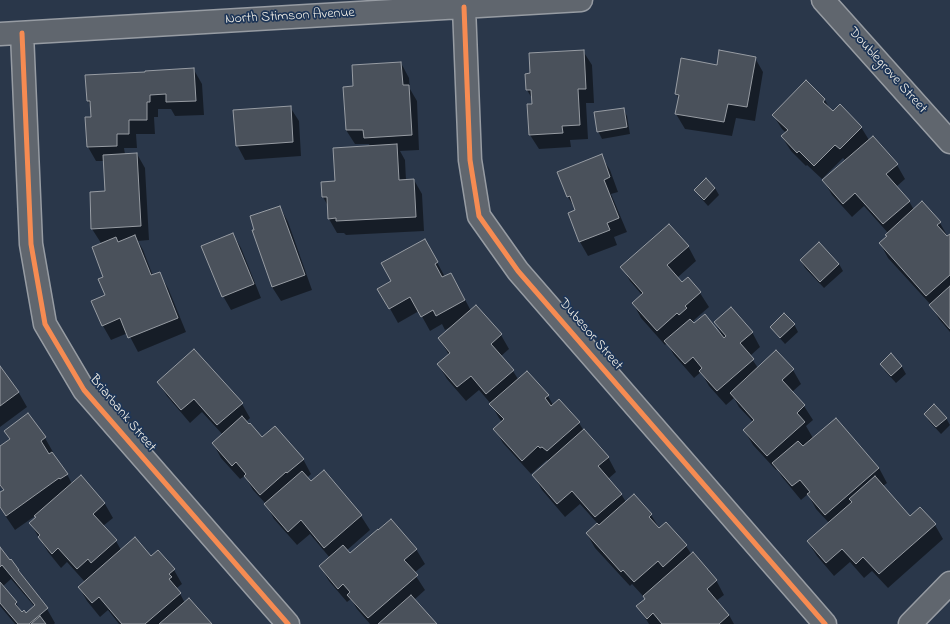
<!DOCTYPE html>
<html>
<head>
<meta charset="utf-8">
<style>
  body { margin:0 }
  canvas { display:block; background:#2a374a }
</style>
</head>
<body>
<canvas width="950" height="624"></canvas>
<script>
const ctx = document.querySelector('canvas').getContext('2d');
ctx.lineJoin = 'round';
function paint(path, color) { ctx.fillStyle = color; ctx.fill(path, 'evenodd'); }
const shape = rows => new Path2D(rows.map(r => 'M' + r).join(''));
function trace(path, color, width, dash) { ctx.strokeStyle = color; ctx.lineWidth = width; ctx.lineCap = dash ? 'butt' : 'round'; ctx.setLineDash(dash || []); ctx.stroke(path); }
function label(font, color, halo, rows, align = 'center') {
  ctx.font = font + ' "Indie Flower",sans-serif'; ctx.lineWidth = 3.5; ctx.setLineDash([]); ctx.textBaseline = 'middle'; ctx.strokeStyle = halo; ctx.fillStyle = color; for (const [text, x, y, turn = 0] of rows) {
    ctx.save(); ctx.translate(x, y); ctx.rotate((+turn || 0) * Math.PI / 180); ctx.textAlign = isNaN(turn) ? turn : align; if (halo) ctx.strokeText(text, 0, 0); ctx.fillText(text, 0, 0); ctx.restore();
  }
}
paint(shape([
  [583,51,592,65,594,103,586,103,588,139,570,140,571,147,539,149,530,135,528,105,533,105,533,100,527,90,531,74],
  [755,58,763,72,755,121,736,118,732,136,685,129,676,114,679,99,676,94,717,66],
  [401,63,409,78,410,89,417,101,419,150,400,151,405,160,406,180,414,180,422,194,424,231,346,235,344,233,337,233,329,219,328,206,323,197,336,182,370,147,369,144,355,144,346,130,354,87],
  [194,70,202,84,204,115,175,116,171,109,158,109,158,117,154,117,155,134,136,134,137,148,124,148,125,154,137,154,145,168,149,240,138,241,143,250,153,276,159,273,168,288,186,332,138,352,128,333,111,340,103,326,106,296,101,243,92,229,106,192,104,161,96,161,88,147,92,117,91,107,88,101],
  [806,82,825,100,831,111,861,127,869,140,897,165,905,179,896,187,909,201,914,210,922,203,940,223,948,237,950,235,950,332,939,319,931,305,888,258,880,243,887,237,886,235,888,233,864,206,852,217,832,195,824,181,846,161,843,158,822,179,807,165,806,166,791,151,782,137,786,133,782,129,773,115],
  [290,107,299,121,301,156,245,160,237,145],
  [623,109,627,116,630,134,602,139,598,131],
  [601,156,610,170,618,192,611,194,627,232,614,237,617,245,588,256,580,242,576,210,568,197,559,172],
  [715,188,719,195,708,206,700,197,696,190],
  [280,207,288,222,312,290,281,301,272,287],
  [233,234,241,248,261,298,231,310,223,296],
  [425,240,445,277,459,288,471,311,476,306,501,335,509,349,501,356,513,371,518,379,527,372,548,396,553,405,579,423,584,431,608,457,616,472,608,479,621,494,626,502,634,495,651,515,660,529,686,546,692,555,716,580,724,595,716,601,729,615,734,624,649,624,638,607,646,600,643,596,632,584,630,586,595,548,587,534,598,524,580,504,565,517,542,490,534,476,549,462,547,460,531,474,503,443,495,429,502,422,499,418,491,404,479,390,466,401,447,379,438,364,449,355,439,338,452,326,445,330,442,324,430,331,419,311,398,323,379,289,393,281],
  [688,246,696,261,677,278,682,283,688,278,700,293,709,307,693,321,695,324,721,334,715,322,752,332,760,347,750,356,758,368,793,370,801,384,792,392,804,406,813,420,806,426,813,438,879,468,887,483,883,486,910,517,935,525,943,539,888,588,872,571,864,578,850,562,834,576,817,556,808,542,829,523,816,509,808,494,801,500,782,477,777,469,776,470,753,445,744,430,753,422,739,407,734,398,726,405,709,386,701,372,694,378,674,355,667,343,665,345,641,318,633,303,642,295,630,281,622,267],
  [801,261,839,264,843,271,824,288,805,268],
  [794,324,798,332,785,344,776,334,771,327],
  [891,355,902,367,906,374,896,383,885,371,881,364],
  [0,368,19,393,27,407,0,427],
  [158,382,242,404,250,418,246,422,262,439,303,459,311,474,307,478,311,482,324,471,361,516,370,530,346,551,349,555,416,549,425,564,414,573,425,590,414,600,435,624,370,624,357,609,351,599,347,602,329,581,320,566,330,558,310,534,297,545,274,519,266,504,253,490,245,476,240,479,221,458,213,443,223,435,202,412,190,423,167,396],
  [925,414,946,418,950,425,941,434,929,421],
  [28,415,45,438,53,452,52,454,67,474,72,484,81,477,105,504,113,518,103,526,116,541,121,550,151,557,174,570,182,584,177,588,185,603,210,624,119,624,108,610,100,617,87,601,79,587,85,582,67,562,61,568,48,552,30,523,36,518,35,516,15,530,0,508,0,493,4,491,0,486,0,447,10,440,5,431],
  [0,549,9,561,11,560,47,609,55,623,54,624,15,624,0,606],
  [11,579,35,607,26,614,22,613,16,603,2,587]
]), '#0007');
const building = shape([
  [584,50,586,89,578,89,580,125,562,126,563,133,529,135,527,104,532,104,531,90,526,90,525,74,530,73,529,53,584,50],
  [719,50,756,57,747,107,728,104,724,122,675,114,679,95,675,94,681,58,717,65,719,50],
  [401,62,403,85,409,85,412,135,364,138,363,130,346,130,343,87,353,86,352,65,401,62],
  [194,68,196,101,166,102,166,94,150,95,150,102,147,102,147,120,129,120,129,134,117,134,117,146,87,147,85,117,91,117,90,101,87,101,85,75,145,72,145,71,194,68],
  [806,80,825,99,823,102,833,111,840,104,862,127,840,149,835,145,814,166,799,151,797,153,781,136,788,130,772,115,806,80],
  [291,106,293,142,236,146,233,110,291,106],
  [624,108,627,127,597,132,594,112,624,108],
  [873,136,898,164,886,174,910,201,883,224,855,193,843,204,822,180,873,136],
  [397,144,399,180,414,179,416,217,336,221,336,218,328,219,327,197,322,197,321,182,335,181,333,148,397,144],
  [137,153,141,226,91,229,90,192,105,191,103,155,137,153],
  [602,154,610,177,604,180,619,218,607,223,610,230,579,242,568,213,575,210,570,196,567,197,557,172,602,154],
  [706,178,715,188,704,200,694,190,706,178],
  [922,201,941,222,937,225,947,236,950,234,950,275,926,296,879,243,887,236,885,235,922,201],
  [280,206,305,275,272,287,252,230,254,230,250,216,280,206],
  [669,224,689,246,667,265,682,282,688,277,701,292,685,306,687,308,679,315,677,313,657,331,632,303,643,293,620,267,669,224],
  [233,233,254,284,222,297,201,246,233,233],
  [135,235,151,275,160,272,178,318,128,338,120,318,102,326,91,301,105,295,98,279,103,277,92,247,116,237,118,242,135,235],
  [425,239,438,262,435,264,442,277,451,273,465,300,436,316,433,310,421,317,410,297,389,309,377,289,391,281,381,263,425,239],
  [819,242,839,264,820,282,800,260,819,242],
  [950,286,950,329,929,305,950,286],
  [476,305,502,334,491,344,514,370,486,394,471,376,457,387,437,364,450,353,438,338,476,305],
  [731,307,753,332,740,343,754,359,717,391,699,371,702,368,693,357,685,364,664,341,690,319,694,323,705,314,724,338,726,336,714,322,731,307],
  [784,313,795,324,780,338,770,327,784,313],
  [194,349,243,403,217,425,194,399,181,410,157,382,194,349],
  [776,350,794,369,782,380,805,405,797,413,805,422,767,456,743,430,754,420,730,393,776,350],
  [891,353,902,366,891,376,880,364,891,353],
  [0,366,19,392,0,406,0,366],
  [527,371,549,395,545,398,551,406,559,399,580,422,547,451,542,447,540,448,538,446,522,461,493,429,504,419,489,404,527,371],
  [934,404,947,418,936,427,924,414,934,404],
  [28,413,46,437,41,441,49,454,52,452,68,474,60,479,59,478,6,516,0,507,0,492,4,490,0,485,0,446,10,439,4,431,28,413],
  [242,416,249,424,250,423,262,437,275,426,304,459,287,473,286,472,260,495,244,476,246,474,236,462,232,466,212,443,242,416],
  [836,418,879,468,825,515,807,494,810,492,800,480,792,486,772,463,798,441,803,446,836,418],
  [584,429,609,457,598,466,622,494,595,517,572,491,557,504,532,475,584,429],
  [324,470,362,515,324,548,301,520,288,532,264,504,302,471,311,481,324,470],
  [81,475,105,503,93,514,117,540,91,563,88,559,77,569,58,548,52,554,38,537,40,535,29,523,36,517,34,516,81,475],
  [875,476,910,516,920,507,936,524,879,574,863,557,856,564,842,549,826,563,807,541,852,502,849,499,875,476],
  [634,494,652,514,649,517,659,528,666,522,687,545,663,567,658,561,634,582,623,570,621,572,586,533,597,523,599,525,634,494],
  [391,519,417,549,404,560,418,575,368,618,347,595,350,592,343,584,338,589,319,566,343,545,350,553,378,529,378,530,391,519],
  [135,537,151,556,158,550,175,569,169,574,172,577,169,579,181,593,145,624,122,624,99,597,92,603,78,587,135,537],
  [0,547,10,560,11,559,19,570,18,570,48,608,29,624,18,624,0,603,0,582,17,602,15,604,22,612,24,610,26,613,35,605,2,565,0,567,0,547],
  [693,552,717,580,707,589,729,615,719,624,662,624,653,613,647,619,636,606,645,599,643,596,693,552],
  [411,595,437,624,378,624,411,595],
  [189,598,212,624,159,624,189,598],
  [40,616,46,624,31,624,40,616]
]);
paint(building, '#4a515b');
trace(building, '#979ca3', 1);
const minor = shape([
  [823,0,950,142],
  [464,7,470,160,479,216,518,271,825,624],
  [22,33,31,244,45,324,84,390,288,624],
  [0,34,581,0],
  [910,624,950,583]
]);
trace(minor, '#979ca3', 25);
trace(minor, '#60666e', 22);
trace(shape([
  [464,7,470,160,479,216,518,271,825,624],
  [22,33,31,244,45,324,84,390,288,624]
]), '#f68b52', 5);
label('14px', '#f4f1e8', '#1d3557', [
  ["North Stimson Avenue",290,17,-3],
  ["Doublegrove Street",887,71,48],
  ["Dubesor Street",590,335,49],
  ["Briarbank Street",122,414,50]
]);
</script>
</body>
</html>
